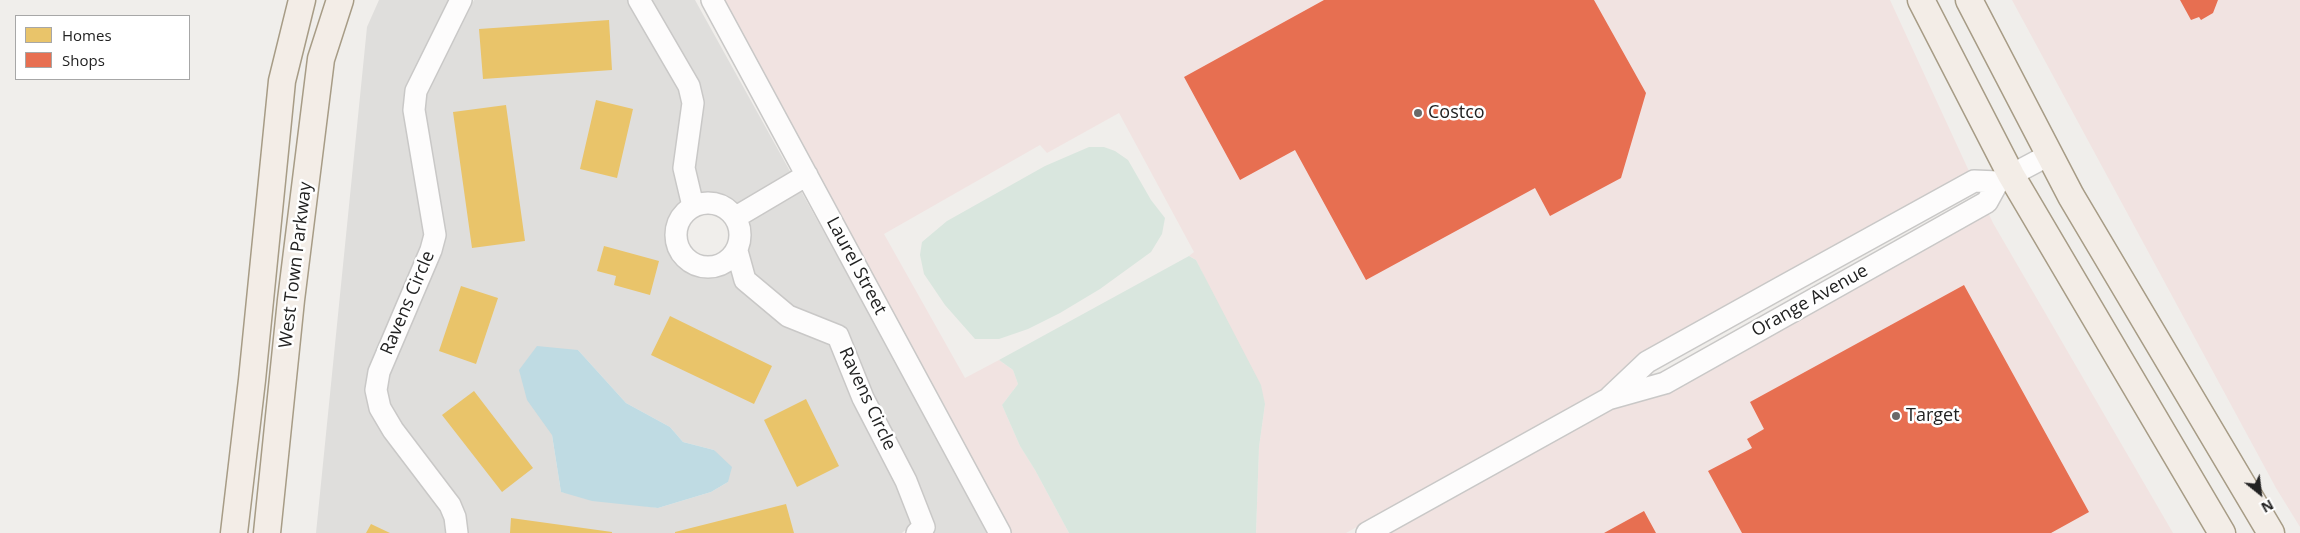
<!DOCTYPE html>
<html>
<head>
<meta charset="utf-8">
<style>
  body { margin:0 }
  #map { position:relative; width:2300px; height:533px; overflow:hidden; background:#f0eeeb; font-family:"Open Sans",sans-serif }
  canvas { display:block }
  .legend { position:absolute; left:15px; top:15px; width:175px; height:65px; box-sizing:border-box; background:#fff; border:1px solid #a7a7a7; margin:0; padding:6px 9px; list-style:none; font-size:15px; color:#222 }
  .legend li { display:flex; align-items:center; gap:10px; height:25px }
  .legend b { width:25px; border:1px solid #a7a7a7 }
  .north { position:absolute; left:2235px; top:468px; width:50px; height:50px; -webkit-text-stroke:4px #fff; paint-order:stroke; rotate:151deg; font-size:14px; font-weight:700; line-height:20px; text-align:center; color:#222 }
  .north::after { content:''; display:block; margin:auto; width:18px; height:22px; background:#222; clip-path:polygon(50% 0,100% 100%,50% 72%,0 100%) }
</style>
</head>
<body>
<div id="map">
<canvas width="2300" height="533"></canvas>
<ul class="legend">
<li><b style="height:14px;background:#e9c46a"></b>Homes</li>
<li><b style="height:14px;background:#e76f51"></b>Shops</li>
</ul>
<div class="north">N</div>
</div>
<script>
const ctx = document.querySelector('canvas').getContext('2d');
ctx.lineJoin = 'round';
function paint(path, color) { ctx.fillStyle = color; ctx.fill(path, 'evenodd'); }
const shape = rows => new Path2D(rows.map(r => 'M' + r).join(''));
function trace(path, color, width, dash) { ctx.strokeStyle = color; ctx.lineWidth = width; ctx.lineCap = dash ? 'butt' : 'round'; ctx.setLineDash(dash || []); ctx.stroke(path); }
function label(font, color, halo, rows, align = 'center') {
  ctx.font = font + ' "Open Sans",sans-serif'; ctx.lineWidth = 5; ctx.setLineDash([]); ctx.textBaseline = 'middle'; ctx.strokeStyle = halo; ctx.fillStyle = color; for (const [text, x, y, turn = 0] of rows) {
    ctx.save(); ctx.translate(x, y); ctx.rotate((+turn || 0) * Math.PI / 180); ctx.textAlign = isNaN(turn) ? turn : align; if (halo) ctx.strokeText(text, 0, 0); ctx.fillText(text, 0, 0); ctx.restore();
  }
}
paint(shape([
  [379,0,450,0,407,89,425,234,370,367,366,387,442,510,446,519,447,533,316,533,367,27],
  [474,0,628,0,680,90,683,103,682,202,671,214,666,230,670,252,685,270,706,278,728,273,733,270,831,344,913,523,902,533,466,533,389,405,386,390,388,376,440,255,424,111,425,95],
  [578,350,626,403,670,427,683,442,714,450,728,482,711,492,658,508,561,492,552,435],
  [649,0,695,0,791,173,737,204,727,196,711,192,699,193,694,169,703,106],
  [801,191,960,478,990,533,931,533,847,333,792,307,754,275,747,252,751,239,747,222]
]), '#dfdedc');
paint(shape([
  [722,0,1890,0,1974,182,1346,533,1256,533,1259,447,1265,404,1196,260,1189,256,1194,252,1119,113,1047,153,1040,145,884,234,965,378,999,360,1013,370,1018,384,1002,405,1020,446,1035,470,1069,533,1011,533],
  [2012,0,2300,0,2300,527,2276,488],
  [1983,202,1993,223,2173,533,1389,533]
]), '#f1e3e1');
paint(shape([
  [1089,147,1104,147,1115,151,1128,160,1151,200,1165,218,1162,234,1151,252,1100,289,1060,313,1028,329,999,339,975,339,945,305,924,274,920,255,922,242,947,221,1045,166],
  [1189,256,1196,260,1261,385,1265,404,1259,447,1256,533,1069,533,1035,470,1020,446,1002,405,1018,384,1013,370,999,360]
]), '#d9e6de');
paint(shape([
  [537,346,578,350,626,403,670,427,683,442,714,450,732,467,728,482,711,492,658,508,592,501,561,492,552,435,527,400,519,370]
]), '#bfdbe3');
paint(shape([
  [609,20,612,70,483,79,479,29],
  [596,100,633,109,617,178,580,169],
  [506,105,525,241,472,248,453,112],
  [604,246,659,261,650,295,614,285,616,276,597,271],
  [461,286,498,298,476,364,439,351],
  [670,316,772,366,754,404,651,355],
  [474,391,533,468,502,492,442,415],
  [806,399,839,466,797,487,764,420],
  [786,504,794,533,675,533,675,532],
  [511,518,612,532,612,533,510,533],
  [371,524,390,533,366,533]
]), '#e9c46a');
paint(shape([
  [1324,0,1594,0,1646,93,1621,178,1550,216,1535,188,1366,280,1295,150,1240,180,1184,77],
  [2180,0,2218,0,2213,13,2201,20,2199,17,2191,20],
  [1964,285,2089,512,2051,533,1742,533,1708,471,1752,448,1747,439,1764,429,1750,402],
  [1644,511,1656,533,1604,533]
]), '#e76f51');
const minor = shape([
  [639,0,689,86,693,103,684,168,693,206],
  [712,0,1000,533],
  '676 235a32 32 0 1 1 64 0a32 32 0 1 1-64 0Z',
  [736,217,807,175],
  [737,251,745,280,788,316,838,336,863,398,906,481,924,527,917,533],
  [1610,397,1647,362,1780,288,1974,181,1998,182,2049,155],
  [457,533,455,517,450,505,393,430,380,408,376,390,379,372,431,250,435,235,414,110,416,91,461,0],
  [1367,533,1608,399,1665,383,1987,202,1998,182]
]);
const major = shape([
  [1921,0,2011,175,2222,533],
  [1969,0,2071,196,2271,533],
  [234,533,252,380,282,81,302,0],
  [267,533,291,300,321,59,340,0]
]);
trace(minor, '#c9c8c7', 24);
trace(major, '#a79c86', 29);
trace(minor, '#fdfcfc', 21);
trace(major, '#f3ede7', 26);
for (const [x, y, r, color] of [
  [1418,113,5,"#6a6968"],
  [1896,416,5,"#6a6968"]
]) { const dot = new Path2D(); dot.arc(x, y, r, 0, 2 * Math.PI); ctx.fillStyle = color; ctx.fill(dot); trace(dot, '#fff', 2); }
label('18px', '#222', '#fff', [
  ["Costco",1428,113],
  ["Target",1906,416]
], 'left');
label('18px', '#222', '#fff', [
  ["West Town Parkway",296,265,-83],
  ["Laurel Street",856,266,62],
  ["Orange Avenue",1810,301,-29],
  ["Ravens Circle",408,303,-67],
  ["Ravens Circle",867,399,65]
]);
</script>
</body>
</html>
